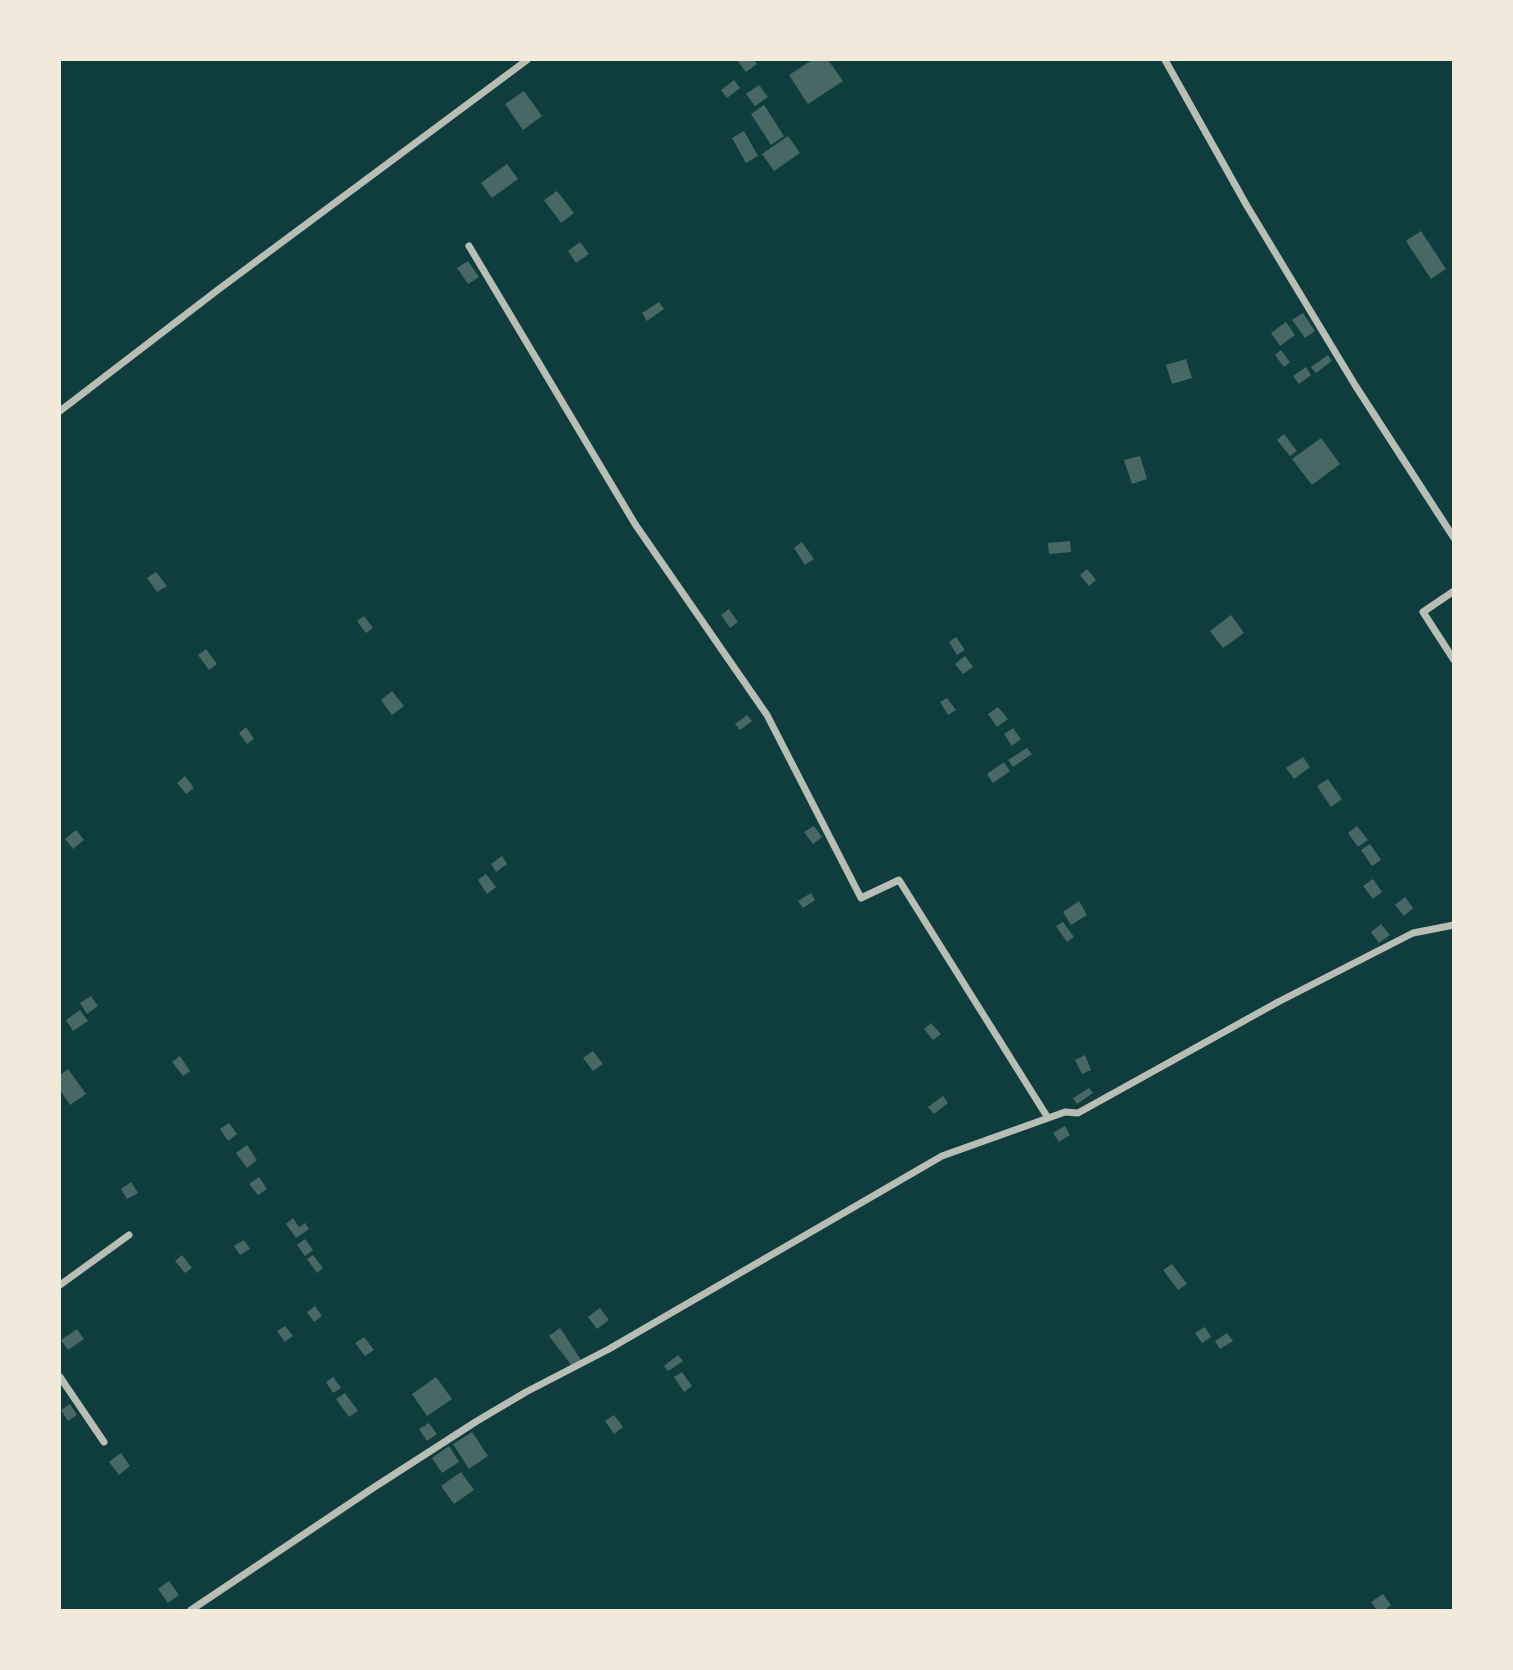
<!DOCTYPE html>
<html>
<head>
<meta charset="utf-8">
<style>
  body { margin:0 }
  #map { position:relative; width:1513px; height:1670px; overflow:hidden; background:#0f3d3e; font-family:"Work Sans",sans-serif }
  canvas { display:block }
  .frame { position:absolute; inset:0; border:61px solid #f1e9da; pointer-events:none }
</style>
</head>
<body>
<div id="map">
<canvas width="1513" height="1670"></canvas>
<div class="frame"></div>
</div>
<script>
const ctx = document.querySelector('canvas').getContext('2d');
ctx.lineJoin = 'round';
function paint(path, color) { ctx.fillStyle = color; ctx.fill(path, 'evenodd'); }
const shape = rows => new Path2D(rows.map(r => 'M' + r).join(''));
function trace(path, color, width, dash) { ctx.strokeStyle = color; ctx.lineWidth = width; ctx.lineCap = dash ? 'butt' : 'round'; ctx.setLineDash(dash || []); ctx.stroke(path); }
paint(shape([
  [737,60,754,60,757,64,746,72],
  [812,60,828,60,843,81,808,104,789,75],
  [734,80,740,88,727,98,721,90],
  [759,85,768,97,755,106,746,94],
  [524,91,542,116,523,130,505,104],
  [764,105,784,136,771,145,751,114],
  [744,131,758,156,746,163,732,138],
  [788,136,800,153,774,171,762,154],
  [507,164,518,179,492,198,481,183],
  [557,191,574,213,561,223,544,200],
  [1421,231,1446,269,1431,279,1406,241],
  [580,242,589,254,576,263,568,251],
  [468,261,479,277,468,284,457,268],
  [659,302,664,309,647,321,642,313],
  [1303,313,1315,331,1305,338,1292,320],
  [1286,322,1295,335,1280,346,1271,333],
  [1281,350,1290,362,1284,367,1275,355],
  [1328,355,1332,361,1316,373,1311,367],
  [1186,359,1192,378,1172,384,1166,365],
  [1306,367,1311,375,1299,384,1293,376],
  [1284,434,1297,451,1290,456,1277,440],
  [1321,438,1340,464,1312,485,1292,459],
  [1140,456,1147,479,1132,484,1124,460],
  [1070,541,1071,552,1049,554,1048,543],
  [802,542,814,559,805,565,794,548],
  [1087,569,1096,580,1089,586,1080,575],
  [156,572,167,586,157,592,147,578],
  [729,609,738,622,730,628,721,615],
  [1231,615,1244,633,1223,648,1210,631],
  [364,616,373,628,366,633,357,621],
  [956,637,965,650,957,655,949,642],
  [206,649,217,664,209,670,198,655],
  [965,656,973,667,963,674,955,664],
  [392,691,404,706,392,715,381,700],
  [947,698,956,710,948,715,940,702],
  [998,707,1008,719,997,727,988,714],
  [747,715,752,721,740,730,735,724],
  [246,727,254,739,247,744,239,733],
  [1013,728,1021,739,1012,746,1004,734],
  [1027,748,1032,754,1013,767,1008,760],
  [1303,757,1310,767,1294,779,1286,768],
  [1004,762,1010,771,993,783,987,774],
  [185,776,194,788,186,794,177,783],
  [1328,779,1342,799,1331,807,1317,786],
  [814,826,822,837,813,844,804,832],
  [1357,826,1368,840,1358,847,1348,833],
  [76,830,84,840,73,849,65,839],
  [1370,844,1381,860,1372,866,1361,850],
  [502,856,507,864,496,872,491,864],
  [486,874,496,887,487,894,478,880],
  [1373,879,1382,892,1373,899,1363,886],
  [811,893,815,900,803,908,798,901],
  [1405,897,1413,908,1404,916,1395,905],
  [1079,901,1087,915,1071,925,1063,912],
  [1063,922,1074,937,1067,942,1056,926],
  [1381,924,1390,935,1379,943,1371,932],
  [91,996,98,1006,87,1014,80,1003],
  [80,1010,88,1021,73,1031,66,1020],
  [931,1023,941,1034,933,1040,924,1029],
  [593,1051,603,1064,593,1071,583,1058],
  [1085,1055,1091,1070,1082,1074,1075,1060],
  [180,1056,190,1071,183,1076,172,1062],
  [68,1069,86,1094,70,1105,60,1090,60,1075],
  [1089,1088,1093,1093,1077,1104,1073,1098],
  [943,1096,948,1103,934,1114,928,1107],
  [229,1123,237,1134,228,1141,220,1129],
  [1065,1126,1070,1135,1059,1142,1053,1133],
  [247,1145,257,1160,247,1168,236,1153],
  [259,1177,267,1189,258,1195,249,1184],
  [131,1182,138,1193,127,1199,121,1189],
  [293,1218,299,1227,305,1223,309,1229,296,1238,286,1224],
  [305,1239,313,1250,305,1256,297,1245],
  [244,1240,250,1249,240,1255,234,1246],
  [182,1255,192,1268,185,1273,175,1261],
  [313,1255,323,1268,317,1273,307,1259],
  [1172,1264,1187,1284,1178,1290,1163,1270],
  [315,1306,322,1316,314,1322,307,1312],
  [600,1308,609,1320,597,1329,588,1317],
  [285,1326,293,1336,285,1342,277,1331],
  [1205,1327,1211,1337,1202,1343,1195,1333],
  [560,1328,581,1360,572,1366,549,1336],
  [77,1329,84,1339,68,1350,61,1340],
  [1227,1333,1233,1341,1220,1349,1215,1341],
  [364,1337,374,1350,365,1356,355,1343],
  [678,1355,683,1361,668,1371,664,1366],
  [682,1372,692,1386,684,1392,674,1377],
  [333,1377,341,1388,333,1393,326,1382],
  [436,1377,452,1399,427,1416,412,1394],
  [345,1393,358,1411,349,1417,336,1399],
  [70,1404,77,1415,68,1421,61,1410],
  [614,1415,623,1427,614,1434,605,1421],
  [429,1423,437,1434,427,1441,419,1429],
  [472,1432,488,1456,469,1469,453,1444],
  [449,1446,459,1462,442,1473,432,1458],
  [121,1453,130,1466,119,1475,109,1462],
  [461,1472,474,1490,454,1504,441,1486],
  [169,1581,179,1595,168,1603,158,1589],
  [1383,1594,1391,1605,1385,1610,1377,1610,1371,1602]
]), '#486865');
trace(shape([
  [1165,60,1247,206,1355,385,1454,538],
  [469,246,635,524,767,715,861,898,899,880,1048,1118],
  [60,411,219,289,527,60],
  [1454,591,1423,612,1454,660],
  [60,1285,129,1235],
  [60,1377,104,1442],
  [191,1610,373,1488,477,1421,526,1392,609,1349,942,1156,1065,1112,1078,1113,1278,1002,1413,933,1454,925]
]), '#b8beb3', 7);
</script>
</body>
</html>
